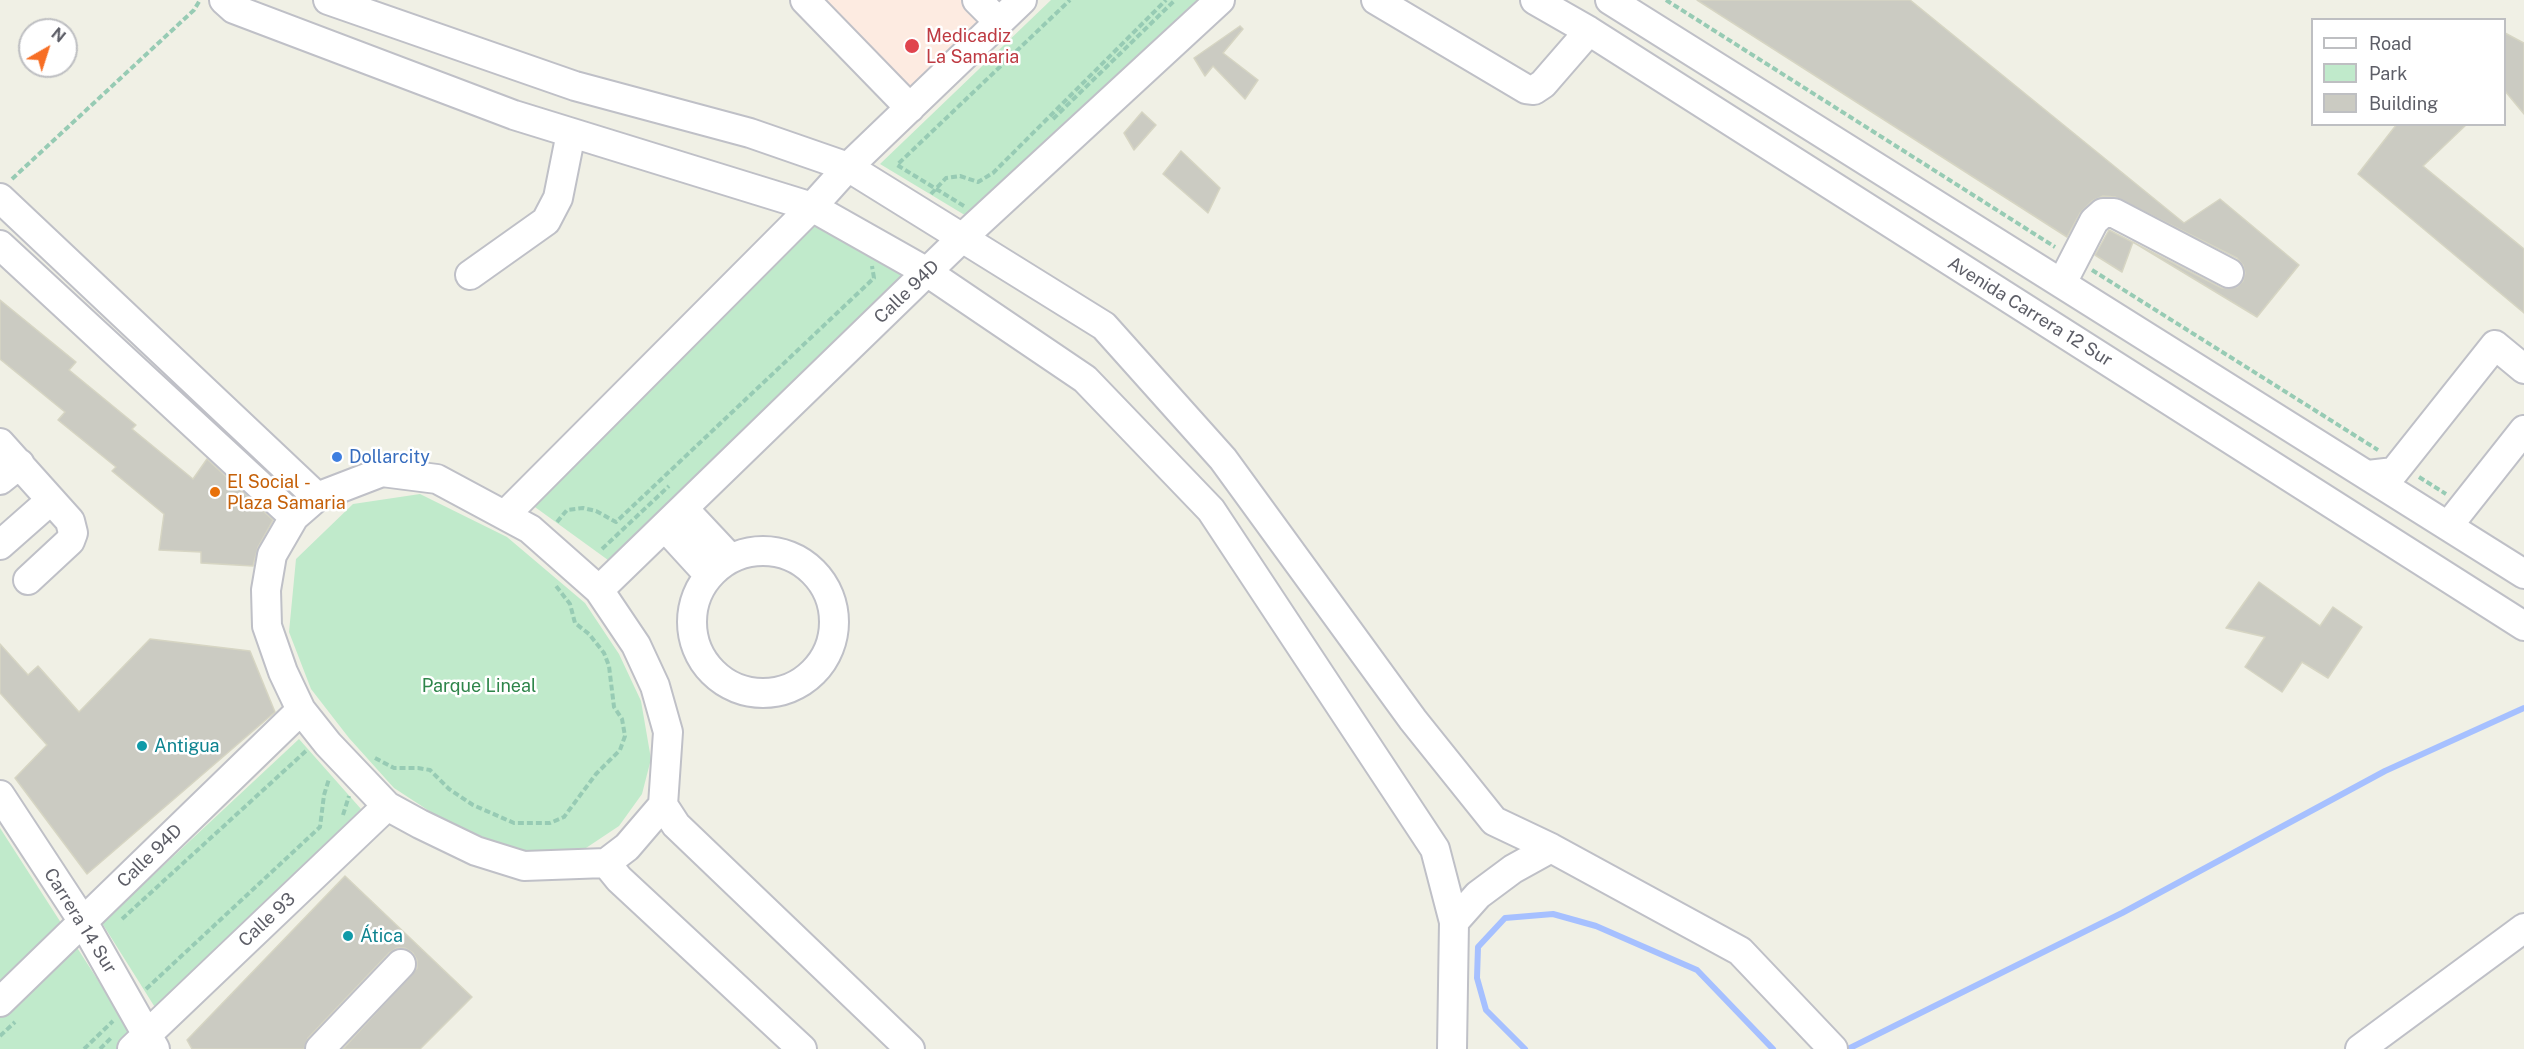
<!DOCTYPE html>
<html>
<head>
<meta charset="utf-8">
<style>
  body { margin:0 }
  #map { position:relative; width:2524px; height:1049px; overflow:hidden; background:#f0f0e5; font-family:"Public Sans",sans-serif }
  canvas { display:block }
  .legend { position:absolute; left:2311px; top:18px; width:195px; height:108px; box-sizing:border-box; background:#fff; border:2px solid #bebfc2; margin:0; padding:8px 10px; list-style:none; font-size:18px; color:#5d5e67 }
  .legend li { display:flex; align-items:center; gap:12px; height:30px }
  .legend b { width:30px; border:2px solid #bebfc2 }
  .north { position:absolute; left:18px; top:18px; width:60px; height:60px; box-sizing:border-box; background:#fff; border:2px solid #bebfc2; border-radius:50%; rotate:39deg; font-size:16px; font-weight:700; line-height:24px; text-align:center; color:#5d5e67 }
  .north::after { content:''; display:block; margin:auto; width:21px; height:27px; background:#f76e24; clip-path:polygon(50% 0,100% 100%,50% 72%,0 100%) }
</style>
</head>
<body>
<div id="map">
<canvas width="2524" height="1049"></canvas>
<ul class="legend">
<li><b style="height:8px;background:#fff"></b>Road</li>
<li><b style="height:16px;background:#c0eacb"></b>Park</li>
<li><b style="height:16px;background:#cbcbc2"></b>Building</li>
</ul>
<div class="north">N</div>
</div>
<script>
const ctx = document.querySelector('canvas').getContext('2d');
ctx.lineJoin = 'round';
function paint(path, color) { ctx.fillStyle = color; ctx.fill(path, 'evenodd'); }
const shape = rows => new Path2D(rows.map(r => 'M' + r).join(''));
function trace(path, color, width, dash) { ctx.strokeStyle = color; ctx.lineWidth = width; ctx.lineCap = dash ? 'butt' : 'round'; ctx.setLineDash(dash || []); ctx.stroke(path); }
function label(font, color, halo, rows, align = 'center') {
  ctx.font = font + ' "Public Sans",sans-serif'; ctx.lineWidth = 5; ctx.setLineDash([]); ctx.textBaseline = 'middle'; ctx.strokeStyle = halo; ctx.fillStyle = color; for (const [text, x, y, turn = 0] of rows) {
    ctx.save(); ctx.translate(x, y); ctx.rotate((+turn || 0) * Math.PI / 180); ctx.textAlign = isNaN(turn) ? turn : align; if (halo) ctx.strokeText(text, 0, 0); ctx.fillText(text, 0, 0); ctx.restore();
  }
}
paint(shape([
  [820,0,1009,0,910,91]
]), '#fdebe1');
paint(shape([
  [1051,0,1197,0,968,217,880,164],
  [818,223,905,275,608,560,528,502],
  [420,494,507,537,585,603,619,654,641,701,651,759,642,794,619,826,580,852,539,856,463,833,394,788,349,738,311,689,289,632,296,559,353,504],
  [299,739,361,809,156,1009,102,923],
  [0,828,130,1030,129,1032,139,1049,0,1049]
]), '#c0eacb');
trace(shape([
  [1525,1049,1486,1010,1477,978,1478,947,1505,918,1553,914,1596,926,1697,970,1773,1049],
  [1848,1049,2122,913,2385,771,2524,708]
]), '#a6c0ff', 6);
const building = shape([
  [1697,0,1910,0,2184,223,2220,199,2299,265,2257,317,2133,242,2122,272,2095,255,2109,230,2222,288,2237,287,2243,281,2245,273,2243,265,2237,258,2115,197,2103,196,2092,201,2080,213,2067,237,1697,0],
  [1240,26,1243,29,1223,53,1258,80,1245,99,1213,66,1205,76,1194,58,1240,26],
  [2505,33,2524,43,2524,114,2505,91,2505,33],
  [1142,112,1156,125,1134,150,1124,133,1142,112],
  [2397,124,2467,124,2423,166,2524,249,2524,313,2358,174,2397,124],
  [1181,151,1220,188,1208,213,1163,174,1181,151],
  [0,300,76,362,69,370,136,425,132,429,193,479,207,459,273,520,258,547,253,566,201,563,201,552,159,550,164,514,112,471,116,467,58,420,65,412,0,359,0,300],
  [2259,582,2320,626,2333,607,2362,627,2328,678,2302,662,2282,692,2245,667,2265,637,2226,628,2259,582],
  [150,639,250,651,275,712,87,874,15,778,47,745,0,693,0,644,28,675,38,666,79,712,150,639],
  [345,876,472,997,420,1049,343,1049,417,968,417,960,413,953,405,948,397,948,389,953,308,1038,304,1049,192,1049,187,1040,345,876]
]);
paint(building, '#cbcbc2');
trace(building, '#d6d5c3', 1.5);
const minor = shape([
  [224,0,234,9,514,115,812,207,927,272,1085,379,1211,510,1435,849,1454,922,1452,1049],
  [328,0,575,86,750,133,848,167,1104,326,1223,459,1413,720,1494,821,1551,848,1740,951,1833,1049],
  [805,0,910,108],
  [977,0,999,22],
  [1376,0,1526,89,1534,90,1543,84,1589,31],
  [1535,0,1589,31,2524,626],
  [1610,0,2524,574],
  [0,198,317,497],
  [0,245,294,517],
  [470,275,546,221,558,198,571,133],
  [2062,283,2094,221,2103,213,2114,213,2229,273],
  [0,443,70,521,73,533,70,541,28,580],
  [382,472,437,479,530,529,599,590,636,645,655,686,668,732,663,805,627,847,606,863,524,866,476,851,420,824,387,806,328,744,301,710,283,672,267,626,266,590,272,555,294,517,317,497,382,472],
  [2368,475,2394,472,2495,345,2524,369],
  [0,480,20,464],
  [684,509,730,558],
  [506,514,812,207,848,167,1022,0],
  [2448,526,2524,430],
  [665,527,708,574],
  [0,545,51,500],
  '692 622a71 71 0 1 1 142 0a71 71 0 1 1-142 0Z',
  [599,590,963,237,1220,0],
  [0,795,82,920,155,1049],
  [663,805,676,825,910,1049],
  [606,863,619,879,802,1049],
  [1454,922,1478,895,1513,869,1551,848],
  [0,1002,301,710],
  [132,1049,387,806],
  [320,1049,401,964],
  [2360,1049,2524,928]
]);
trace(minor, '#bfc0c7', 32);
trace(shape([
  [1666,0,2055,247],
  [1053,119,1175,0],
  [12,179,194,10,200,0],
  [931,194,946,178,960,176,978,182,993,173,1166,0],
  [964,206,897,165,1070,0],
  [2092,270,2378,450],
  [2419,477,2446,494],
  [557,522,567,510,583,508,596,511,616,522,874,278,872,266],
  [602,549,669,486],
  [375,758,394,768,418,768,430,770,449,789,473,805,514,823,550,823,564,817,596,774,620,750,625,736,622,719,614,707,609,666,604,653,589,634,575,623,570,604,556,586],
  [343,815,349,796],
  [122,919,307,750],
  [146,989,320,827,324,795,329,779],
  [0,1036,15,1022],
  [84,1049,113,1021],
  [100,1049,111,1038]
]), '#97cbb4', 4, [6, 3]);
trace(minor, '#fff', 28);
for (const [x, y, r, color] of [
  [912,46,8,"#e0444e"],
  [337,457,6,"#3f7fe0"],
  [215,492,6,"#e8710a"],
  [142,746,6,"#0f9aa8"],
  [348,936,6,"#0f9aa8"]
]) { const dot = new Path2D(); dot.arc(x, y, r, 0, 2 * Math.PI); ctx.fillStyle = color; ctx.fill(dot); trace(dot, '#fff', 2); }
label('18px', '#be3a42', '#fff', [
  ["Medicadiz",926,36],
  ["La Samaria",926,57]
], 'left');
label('18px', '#5d5e67', '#fff', [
  ["Calle 94D",907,292,-44],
  ["Avenida Carrera 12 Sur",2030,312,32],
  ["Calle 94D",150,856,-44],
  ["Calle 93",267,920,-43],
  ["Carrera 14 Sur",80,921,58]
]);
label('18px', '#366cbe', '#fff', [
  ["Dollarcity",349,457]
], 'left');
label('18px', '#c56008', '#fff', [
  ["El Social -",227,482],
  ["Plaza Samaria",227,503]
], 'left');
label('18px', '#2e854a', '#fff', [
  ["Parque Lineal",479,686]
]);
label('18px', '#0d838f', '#fff', [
  ["Antigua",154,746],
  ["Ática",360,936]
], 'left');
</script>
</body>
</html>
